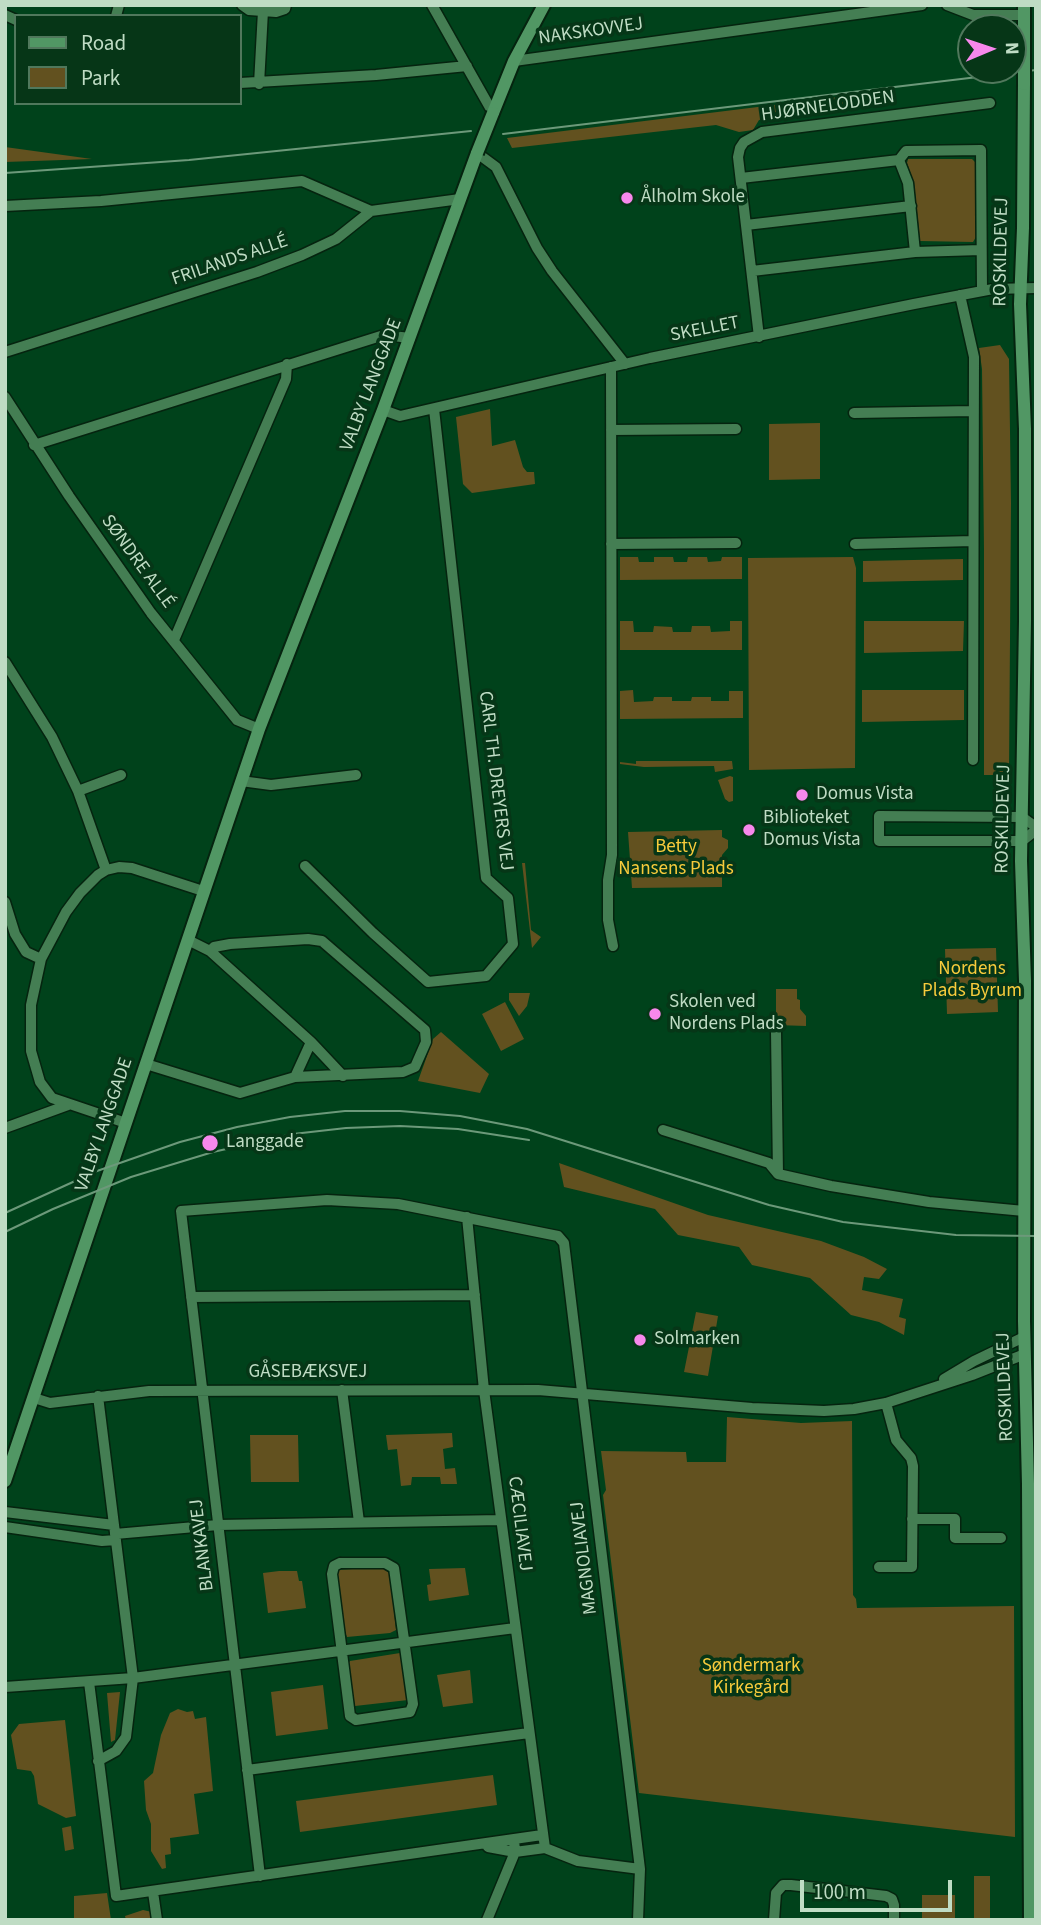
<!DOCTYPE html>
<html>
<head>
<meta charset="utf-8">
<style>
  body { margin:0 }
  #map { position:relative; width:1041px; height:1925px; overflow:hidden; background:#00421b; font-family:"Source Sans 3",sans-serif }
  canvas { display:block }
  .frame { position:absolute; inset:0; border:7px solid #bfdcc4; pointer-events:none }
  .legend { position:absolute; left:14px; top:14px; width:228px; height:91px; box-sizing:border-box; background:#063617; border:2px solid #50785c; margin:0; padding:9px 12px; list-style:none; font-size:21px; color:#bfdcc4 }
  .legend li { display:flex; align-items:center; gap:14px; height:35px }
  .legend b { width:35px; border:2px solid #50785c }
  .north { position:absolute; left:957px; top:14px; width:70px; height:70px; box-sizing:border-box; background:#063617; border:2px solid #50785c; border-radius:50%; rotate:88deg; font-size:19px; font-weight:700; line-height:28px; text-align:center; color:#bfdcc4 }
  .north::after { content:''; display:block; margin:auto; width:24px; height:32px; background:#f788ec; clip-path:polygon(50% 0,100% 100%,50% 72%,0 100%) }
  .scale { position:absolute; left:800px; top:1880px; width:152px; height:32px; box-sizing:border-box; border:4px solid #bfdcc4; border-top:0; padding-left:9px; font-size:21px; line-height:24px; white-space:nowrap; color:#bfdcc4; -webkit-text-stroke:5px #063617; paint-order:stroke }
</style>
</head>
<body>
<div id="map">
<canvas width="1041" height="1925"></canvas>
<div class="frame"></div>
<ul class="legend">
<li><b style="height:9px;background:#519764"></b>Road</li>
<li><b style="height:19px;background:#62511f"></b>Park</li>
</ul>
<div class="north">N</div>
<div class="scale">100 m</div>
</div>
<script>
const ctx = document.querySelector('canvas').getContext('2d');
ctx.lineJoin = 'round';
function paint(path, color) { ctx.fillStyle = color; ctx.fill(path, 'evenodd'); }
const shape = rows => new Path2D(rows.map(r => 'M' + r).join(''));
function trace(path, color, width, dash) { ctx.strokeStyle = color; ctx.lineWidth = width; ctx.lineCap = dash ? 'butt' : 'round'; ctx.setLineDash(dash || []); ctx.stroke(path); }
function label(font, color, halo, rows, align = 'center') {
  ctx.font = font + ' "Source Sans 3",sans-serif'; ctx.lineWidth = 7; ctx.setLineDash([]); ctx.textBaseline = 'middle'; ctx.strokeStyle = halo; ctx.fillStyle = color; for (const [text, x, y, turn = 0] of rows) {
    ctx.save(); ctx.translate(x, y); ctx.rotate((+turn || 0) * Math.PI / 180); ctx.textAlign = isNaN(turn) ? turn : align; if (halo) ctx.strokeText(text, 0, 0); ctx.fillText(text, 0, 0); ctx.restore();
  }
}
paint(shape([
  [871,93,872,105,759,120,753,130,739,132,716,125,512,148,507,138],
  [5,147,92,159,5,162],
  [908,159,972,159,976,163,976,237,973,242,920,241,914,183,907,163],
  [1000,345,1009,359,1011,503,1009,775,984,775,984,550,982,369,979,348],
  [490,409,492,446,515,440,523,467,527,472,534,472,535,484,472,493,463,484,456,417],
  [820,423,820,479,769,480,769,424],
  [620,557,638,557,639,562,654,562,654,557,673,557,674,562,687,562,688,557,707,557,708,562,721,561,722,557,742,557,742,579,620,580],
  [853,557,856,568,855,768,749,770,748,558],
  [963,559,963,580,863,582,863,561],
  [620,621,633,621,634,632,653,632,654,626,672,627,673,632,691,632,692,626,710,626,711,632,730,631,730,621,742,621,742,650,620,650],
  [864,621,964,621,963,651,864,653],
  [633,690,634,702,653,701,654,697,672,697,672,701,691,701,692,697,711,697,711,701,729,701,729,691,743,691,743,718,620,719,620,691],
  [862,690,964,690,964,720,862,722],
  [636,761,732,761,733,769,715,772,714,766,644,767,620,764,620,762,636,764],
  [730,776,733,777,733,801,729,802,725,799,718,780],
  [722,830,722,837,728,840,728,848,722,855,722,887,632,888,628,832],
  [522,863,525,863,531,930,541,937,532,948],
  [996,948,998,1012,947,1014,945,949],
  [776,989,797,989,797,999,800,1000,800,1009,806,1016,806,1026,776,1025],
  [509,993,530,993,527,1006,519,1016,509,1000],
  [505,1002,524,1039,501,1051,482,1014],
  [441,1032,489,1074,480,1093,418,1081,433,1039],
  [559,1163,708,1215,821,1241,864,1257,887,1269,879,1279,864,1277,862,1290,903,1299,899,1317,906,1319,904,1335,879,1322,851,1315,810,1278,752,1265,739,1247,678,1235,655,1209,564,1187],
  [696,1312,718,1316,708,1376,684,1372],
  [727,1417,801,1423,852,1421,853,1595,856,1599,857,1608,1014,1606,1015,1837,639,1793,603,1495,606,1490,601,1451,686,1452,687,1462,726,1462],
  [452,1433,453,1447,443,1449,445,1469,455,1468,457,1484,441,1484,440,1477,412,1477,411,1485,401,1486,397,1449,388,1450,386,1435],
  [250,1435,298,1435,299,1482,251,1482],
  [382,1567,390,1574,396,1630,390,1633,347,1637,345,1632,337,1574,338,1570],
  [465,1568,469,1595,429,1601,427,1585,431,1584,429,1569],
  [279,1571,297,1571,299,1581,302,1581,306,1608,268,1613,263,1573],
  [400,1653,408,1700,355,1706,348,1664,350,1661],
  [470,1670,473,1703,443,1707,437,1675],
  [323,1685,328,1729,276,1736,271,1692],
  [120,1692,115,1740,111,1742,107,1693],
  [178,1709,187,1712,193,1711,195,1719,206,1717,213,1791,194,1794,199,1834,170,1838,171,1854,165,1855,166,1868,162,1869,151,1851,151,1824,146,1810,144,1781,153,1773,161,1735,170,1713],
  [65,1720,76,1816,66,1818,38,1804,34,1776,31,1771,17,1769,11,1735,19,1724],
  [493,1775,497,1805,300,1832,296,1801],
  [71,1826,74,1849,65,1851,62,1828],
  [974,1876,990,1876,990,1920,974,1920],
  [107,1893,111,1920,74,1920,74,1896],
  [922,1895,955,1895,955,1919,922,1920],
  [143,1910,152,1912,153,1920,126,1920,125,1916]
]), '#62511f');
const street = shape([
  [242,5,249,10,276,12,285,9,286,5],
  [432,5,493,113],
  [947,5,973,15,1024,15],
  [5,15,16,20],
  [116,16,119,5],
  [514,61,922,5],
  [240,83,376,75,467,66],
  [259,84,263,11],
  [477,153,496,167,537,248,552,271,625,364],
  [899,160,908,183,915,252],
  [741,178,899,160,906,151,981,150,982,291],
  [5,206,101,201,302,181,371,211],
  [746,225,911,206],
  [752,271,915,252,981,250],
  [960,295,974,357,973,760],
  [759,337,738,157,740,148,744,142,762,132,990,103],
  [5,352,257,272,302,255,336,239,371,211,460,199],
  [611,367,612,855,608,880,608,920,613,946],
  [5,397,69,496,151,613,237,720,259,729],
  [383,410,400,416,650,358,914,304,993,289,1036,288],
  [854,413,973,411],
  [611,430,736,429],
  [34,445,384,335,410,338],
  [611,544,736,543],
  [855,544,973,541],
  [174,640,286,379,287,364],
  [5,662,52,737,78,791,106,870,119,867,132,868,203,891],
  [241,781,271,785,356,775],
  [78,791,121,775],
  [1036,827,1022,817,879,816,879,841,1022,841,1036,830],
  [305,866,373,933,428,982,486,976,513,944,508,898,486,878,434,409],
  [106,870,98,875,80,893,66,912,41,959,31,1005,31,1051,40,1082,52,1098,126,1123],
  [5,902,15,934,26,952,41,959],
  [188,940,210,951,311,1042,343,1076],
  [776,1032,778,1174],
  [146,1064,240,1093,295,1077,403,1072,415,1067,426,1042,425,1030,322,941,308,939,230,944,214,947,210,951],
  [295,1077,311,1042],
  [5,1128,68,1105],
  [663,1130,769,1163,778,1174,831,1186,929,1202,1024,1211],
  [467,1217,484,1390,545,1848],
  [191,1297,475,1295],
  [944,1379,974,1361,1024,1337],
  [342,1390,359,1522],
  [98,1396,133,1678,126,1737,116,1751,98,1761],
  [34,1398,50,1403,149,1391,538,1390,752,1408,824,1411,854,1409,886,1403,972,1375,1025,1354],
  [5,1512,114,1525],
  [912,1519,955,1519,955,1538,1001,1538],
  [5,1527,102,1541,116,1540],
  [115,1534,218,1525,501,1520],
  [340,1563,385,1563,394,1568,413,1704,410,1712,356,1720,350,1716,332,1574,334,1566,340,1563],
  [879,1567,912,1567,913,1466,911,1458,896,1440,886,1403],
  [89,1682,116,1896,542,1835],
  [5,1687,133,1678,515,1628],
  [247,1770,529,1733],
  [488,1847,515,1852,545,1848],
  [545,1848,578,1861,640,1869],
  [260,1876,181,1211,327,1200,398,1204,558,1236,564,1243,640,1869,638,1920],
  [153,1892,157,1920],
  [487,1920,515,1852,514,1839],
  [774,1920,776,1893,783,1885,791,1885,886,1896,892,1899,894,1905,894,1920]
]);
const secondary = shape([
  [1024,51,1024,5],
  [1024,84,1023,228,1020,304,1025,429,1025,621,1021,861,1025,981,1024,1321,1028,1484,1030,1920],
  [493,113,514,61,544,5],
  [5,1481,259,729,383,410,477,153]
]);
trace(street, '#05240f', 13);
trace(secondary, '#05240f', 16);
trace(street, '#447e53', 10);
trace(secondary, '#519764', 12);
trace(shape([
  [503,134,1036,70],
  [5,173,189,160,471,131],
  [5,1213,97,1171,180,1142,237,1127,290,1117,345,1111,400,1111,460,1116,527,1129,769,1205,843,1222,956,1235,1036,1236],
  [5,1232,53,1209,131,1177,213,1152,293,1134,346,1128,400,1126,458,1129,529,1140]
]), '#6c997a', 2);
const secondaryBridge = shape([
  [1024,84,1024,51],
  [477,153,493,113]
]);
trace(secondaryBridge, '#05240f', 16, []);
trace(secondaryBridge, '#519764', 12);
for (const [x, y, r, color] of [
  [627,198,7,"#f788ec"],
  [802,795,7,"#f788ec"],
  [749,830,7,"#f788ec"],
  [655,1014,7,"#f788ec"],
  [210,1143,9,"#f788ec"],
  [640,1340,7,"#f788ec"]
]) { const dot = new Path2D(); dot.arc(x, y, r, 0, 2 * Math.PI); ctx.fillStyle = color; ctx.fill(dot); trace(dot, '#063617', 2.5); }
label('19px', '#bfdcc4', '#063617', [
  ["NAKSKOVVEJ",591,32,-8],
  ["HJØRNELODDEN",828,107,-8],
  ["ROSKILDEVEJ",1002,252,-89],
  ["FRILANDS ALLÉ",230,261,-19],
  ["SKELLET",705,330,-11],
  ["VALBY LANGGADE",372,385,-69],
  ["SØNDRE ALLÉ",137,562,54],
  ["CARL TH. DREYERS VEJ",495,781,83],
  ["ROSKILDEVEJ",1004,819,-89],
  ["VALBY LANGGADE",105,1125,-71],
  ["GÅSEBÆKSVEJ",308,1373],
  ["ROSKILDEVEJ",1006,1387,-92],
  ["CÆCILIAVEJ",519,1524,83],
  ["BLANKAVEJ",203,1545,-97],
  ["MAGNOLIAVEJ",585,1558,-97]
]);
label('19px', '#bfdcc4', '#063617', [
  ["Ålholm Skole",641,198],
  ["Domus Vista",816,795],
  ["Biblioteket",763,819],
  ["Domus Vista",763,841],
  ["Skolen ved",669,1003],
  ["Nordens Plads",669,1025],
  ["Langgade",226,1143],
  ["Solmarken",654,1340]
], 'left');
label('19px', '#f8cb3c', '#063617', [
  ["Betty",676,848],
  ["Nansens Plads",676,870],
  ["Nordens",972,970],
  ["Plads Byrum",972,992],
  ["Søndermark",751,1667],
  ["Kirkegård",751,1689]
]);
</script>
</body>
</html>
